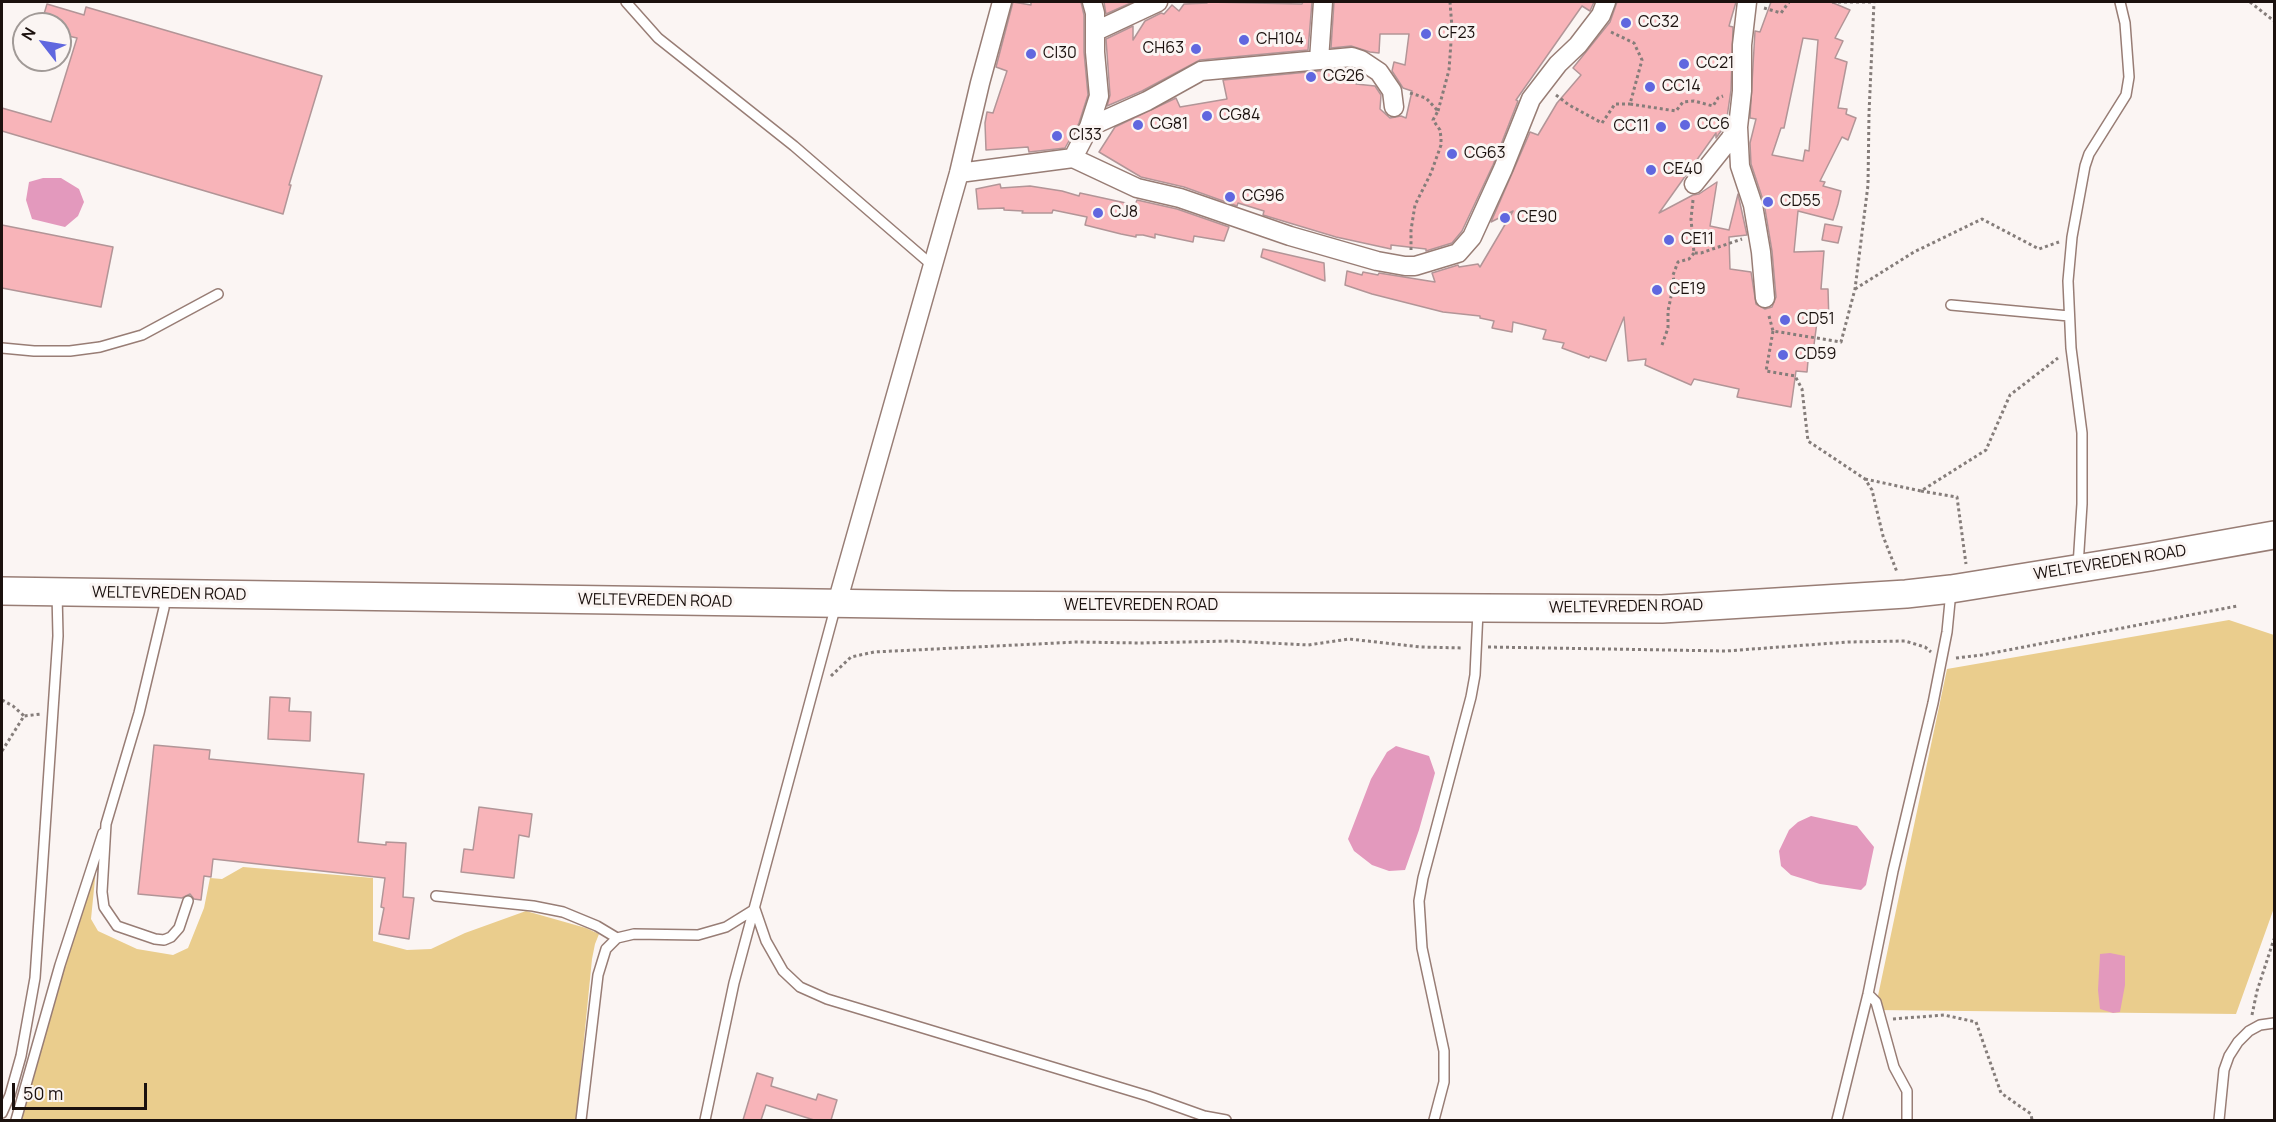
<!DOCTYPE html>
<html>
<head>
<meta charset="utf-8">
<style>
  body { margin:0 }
  #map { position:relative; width:2276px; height:1122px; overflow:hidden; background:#fbf5f3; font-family:Manrope,sans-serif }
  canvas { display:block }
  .frame { position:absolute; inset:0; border:3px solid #1b110e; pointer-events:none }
  .north { position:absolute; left:12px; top:12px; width:60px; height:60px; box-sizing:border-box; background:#fbf5f3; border:2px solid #a19a97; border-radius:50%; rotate:301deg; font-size:16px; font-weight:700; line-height:24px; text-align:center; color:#1b110e }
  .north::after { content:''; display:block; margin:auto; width:21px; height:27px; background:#6067df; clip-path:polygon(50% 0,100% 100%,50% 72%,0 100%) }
  .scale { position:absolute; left:12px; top:1083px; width:135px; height:27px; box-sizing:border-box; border:3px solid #1b110e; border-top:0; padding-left:8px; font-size:18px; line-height:21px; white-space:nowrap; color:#1b110e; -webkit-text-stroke:4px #fbf5f3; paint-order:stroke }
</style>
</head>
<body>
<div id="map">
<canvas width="2276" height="1122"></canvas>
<div class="frame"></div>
<div class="north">N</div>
<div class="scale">50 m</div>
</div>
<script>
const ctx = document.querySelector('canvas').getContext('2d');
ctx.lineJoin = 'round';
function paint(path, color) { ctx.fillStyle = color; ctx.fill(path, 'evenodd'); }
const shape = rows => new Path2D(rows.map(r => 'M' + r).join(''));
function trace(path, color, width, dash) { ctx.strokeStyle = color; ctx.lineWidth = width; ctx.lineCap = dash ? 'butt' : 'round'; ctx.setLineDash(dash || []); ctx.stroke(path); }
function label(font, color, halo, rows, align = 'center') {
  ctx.font = font + ' Manrope,sans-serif'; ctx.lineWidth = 6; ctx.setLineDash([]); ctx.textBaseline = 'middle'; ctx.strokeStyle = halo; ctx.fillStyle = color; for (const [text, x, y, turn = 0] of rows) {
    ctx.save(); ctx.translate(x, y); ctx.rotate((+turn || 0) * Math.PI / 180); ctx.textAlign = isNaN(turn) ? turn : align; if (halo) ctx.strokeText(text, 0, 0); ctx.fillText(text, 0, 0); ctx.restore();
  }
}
paint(shape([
  [2229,620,2274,635,2274,908,2236,1014,1875,1010,1947,669],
  [97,859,91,919,98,931,137,949,173,955,188,948,204,908,210,878,222,879,243,867,373,878,373,941,407,950,431,949,465,933,526,911,586,928,599,934,595,944,592,959,576,1120,22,1120,26,1091]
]), '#eacd8d');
paint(shape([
  [43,178,61,178,79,189,84,202,78,216,65,227,32,219,26,200,29,182],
  [1396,746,1429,756,1435,773,1419,830,1405,870,1389,871,1372,865,1354,851,1348,839,1371,779,1387,752],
  [1811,816,1857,826,1874,847,1866,885,1861,890,1820,884,1791,875,1781,866,1779,851,1789,830,1798,822],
  [2110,953,2125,956,2125,985,2120,1012,2113,1013,2100,1009,2098,990,2100,954]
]), '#e399bd');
const building = shape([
  [1013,2,1031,5,1031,2,1081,2,1084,15,1084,52,1088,95,1079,123,1065,148,1029,152,1028,147,986,150,985,123,987,112,993,113,1007,71,996,67,1013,2],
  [1104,2,1133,2,1106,14,1104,2],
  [1206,2,1302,4,1303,2,1312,2,1308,50,1200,60,1142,91,1107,106,1110,95,1106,39,1133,26,1133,40,1145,21,1161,13,1164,14,1172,5,1179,11,1184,4,1207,3,1206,2],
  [1334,2,1594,2,1590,11,1582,6,1516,100,1518,101,1493,165,1462,231,1452,243,1426,251,1426,249,1391,245,1391,249,1336,237,1263,215,1264,211,1238,203,1237,206,1184,187,1141,177,1099,152,1115,127,1176,98,1180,107,1227,99,1223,80,1351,68,1356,70,1356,84,1375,86,1381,95,1380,109,1390,118,1401,116,1406,118,1412,91,1403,88,1392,71,1394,62,1405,65,1409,34,1380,34,1379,53,1370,52,1351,46,1331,48,1334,2],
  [1617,2,1736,2,1729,26,1733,27,1731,90,1726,124,1716,138,1716,133,1659,213,1693,195,1699,194,1717,182,1710,226,1729,230,1738,194,1747,235,1729,237,1730,269,1751,272,1756,304,1765,309,1772,307,1776,297,1772,251,1764,203,1751,164,1750,143,1756,119,1750,118,1755,31,1760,32,1771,2,1831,2,1850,10,1835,38,1843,41,1835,58,1847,62,1838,108,1847,109,1846,114,1856,118,1848,140,1842,137,1820,181,1825,182,1823,186,1841,191,1838,204,1833,220,1798,211,1794,252,1824,251,1821,289,1828,289,1829,324,1817,322,1812,360,1808,361,1807,372,1796,371,1791,407,1737,397,1739,389,1694,379,1691,385,1645,365,1646,359,1628,361,1624,317,1606,361,1590,356,1589,358,1562,348,1564,343,1543,339,1546,330,1513,322,1512,332,1492,328,1494,321,1480,318,1480,316,1443,312,1372,294,1345,285,1347,271,1362,275,1363,272,1378,275,1379,273,1435,282,1432,273,1458,265,1459,267,1478,264,1480,267,1513,211,1491,222,1530,132,1538,135,1557,103,1581,75,1573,68,1610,22,1617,2],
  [1803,38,1818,40,1809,151,1805,150,1803,161,1772,155,1781,128,1784,128,1803,38],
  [47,4,84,15,86,7,322,76,289,185,291,185,283,214,2,131,2,108,51,122,77,38,60,34,60,24,41,24,47,4],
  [1000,184,1001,188,1030,186,1062,191,1079,196,1080,193,1135,205,1137,200,1177,209,1229,227,1224,241,1194,236,1193,242,1155,234,1155,238,1143,235,1136,235,1136,237,1121,234,1085,225,1087,217,1053,210,1052,213,1022,213,1023,211,1004,210,1004,208,978,209,976,189,1000,184],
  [1825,224,1842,227,1838,243,1822,240,1825,224],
  [2,225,113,247,101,307,2,288,2,225],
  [1263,249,1324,263,1325,281,1261,257,1263,249],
  [270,697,290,698,289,711,311,712,310,741,268,739,270,697],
  [154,745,210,750,209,759,364,774,358,842,386,845,386,842,406,843,403,897,414,898,409,939,379,934,384,908,381,907,385,878,213,859,211,877,204,876,201,900,194,899,190,894,182,898,138,894,154,745],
  [479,807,532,814,529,837,519,835,514,878,461,872,464,849,473,850,479,807],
  [757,1073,773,1078,771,1086,816,1100,818,1094,837,1100,831,1120,814,1120,766,1105,761,1120,743,1120,757,1073]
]);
paint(building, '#f8b4b9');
trace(building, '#b29597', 1.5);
const lane = shape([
  [626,2,658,38,794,146,933,266],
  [1951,305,2069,316],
  [2,348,34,351,70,351,100,347,142,335,218,294],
  [2078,566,2082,504,2082,433,2071,348,2068,281,2072,237,2085,166,2089,154,2126,95,2129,77,2125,23,2120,2],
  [164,596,164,608,139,713,106,824,102,892,104,907,117,926,155,939,164,940,171,937,179,928,188,901],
  [436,896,533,906,563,912,597,926,617,938],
  [755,909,766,941,783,971,800,987,827,999,1148,1096,1204,1116,1226,1120],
  [1868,994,1876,1002,1894,1067,1907,1091,1907,1120],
  [2,1113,10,1095,21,1056,35,978,58,636,57,593],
  [16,1120,60,965,103,833],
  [581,1120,598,975,606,949,617,938,634,934,698,935,726,927,755,909],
  [705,1120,734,983,836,605],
  [1434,1120,1444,1082,1444,1051,1422,948,1419,901,1423,878,1471,697,1475,675,1478,611],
  [1837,1120,1868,994,1893,871,1933,703,1947,632,1951,591],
  [2219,1120,2224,1070,2229,1056,2238,1042,2249,1031,2260,1025,2274,1023]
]);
const street = shape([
  [1747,2,1742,45,1742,91,1738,127,1740,166,1753,205,1761,252,1765,298],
  [1096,31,1158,2],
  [1319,60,1323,2],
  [1089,127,1147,101,1201,71,1352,57,1361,60,1379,72,1392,91,1394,107],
  [1073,158,1089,127,1099,96,1095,52,1095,13,1092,2],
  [959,173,1073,158,1137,188,1180,198,1290,236,1377,261,1405,266,1415,266,1458,253,1472,237,1503,169,1531,99,1558,64,1578,45,1601,15,1606,2],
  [1694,184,1730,139,1738,127],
  [837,603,959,173,980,83,1002,2]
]);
const secondary = shape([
  [2,591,952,605,1662,609,1906,594,1951,589,2150,557,2274,535]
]);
trace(lane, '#987d75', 12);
trace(street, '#987d75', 21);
trace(secondary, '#987d75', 30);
trace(shape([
  [1832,2,1874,2],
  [2250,2,2274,21],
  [1764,8,1781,13,1789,2],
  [1611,32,1634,43,1642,60,1630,104,1676,111,1683,102,1694,101,1713,106,1718,98,1723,96],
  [1410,93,1426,98,1438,111,1433,120,1440,130,1441,138,1441,145,1431,173,1415,205,1411,230,1411,250],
  [1556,95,1569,105,1602,123,1615,104,1630,104],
  [1438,111,1449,70,1452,28,1450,2],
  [1693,200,1691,219,1694,253,1701,253,1742,239],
  [1855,289,1914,252,1982,219,2039,249,2059,242],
  [1769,316,1773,331,1841,342,1855,289,1868,185,1869,113,1874,2],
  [1773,331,1766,371,1795,376,1802,389,1808,441,1865,479,1872,490,1883,536,1897,572],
  [1662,345,1668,328,1668,311,1674,282,1673,275,1678,262,1689,259,1694,253],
  [1865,479,1921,491,1986,450,2010,395,2058,358],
  [1921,491,1957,497,1966,564],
  [1488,647,1726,651,1848,642,1905,641,1925,647,1931,652],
  [1956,658,1982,655,2237,606],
  [831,676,851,657,874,652,1077,642,1140,643,1231,641,1308,645,1349,639,1421,647,1463,648],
  [2,700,13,706,24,716],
  [2,751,24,716,41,714],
  [2252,1015,2257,991,2274,939],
  [1893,1019,1944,1015,1976,1022,2001,1093,2031,1114,2032,1120]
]), '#857d7a', 3, [3, 3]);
trace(lane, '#fff', 9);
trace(street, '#fff', 18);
trace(secondary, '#fff', 27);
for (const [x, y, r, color] of [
  [1626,23,6,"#6067df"],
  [1426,34,6,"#6067df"],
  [1244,40,6,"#6067df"],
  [1196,49,6,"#6067df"],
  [1031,54,6,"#6067df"],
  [1684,64,6,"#6067df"],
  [1311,77,6,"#6067df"],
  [1650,87,6,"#6067df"],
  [1207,116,6,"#6067df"],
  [1138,125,6,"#6067df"],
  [1685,125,6,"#6067df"],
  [1661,127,6,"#6067df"],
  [1057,136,6,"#6067df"],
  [1452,154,6,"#6067df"],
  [1651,170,6,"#6067df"],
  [1230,197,6,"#6067df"],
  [1768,202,6,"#6067df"],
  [1098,213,6,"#6067df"],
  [1505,218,6,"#6067df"],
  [1669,240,6,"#6067df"],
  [1657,290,6,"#6067df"],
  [1785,320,6,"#6067df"],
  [1783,355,6,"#6067df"]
]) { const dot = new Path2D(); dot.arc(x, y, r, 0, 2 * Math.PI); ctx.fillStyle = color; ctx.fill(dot); trace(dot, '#fbf5f3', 2); }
label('16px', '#1b110e', '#fbf5f3', [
  ["CC32",1638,23],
  ["CF23",1438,34],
  ["CH104",1256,40],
  ["CH63",1184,49,"right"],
  ["CI30",1043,54],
  ["CC21",1696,64],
  ["CG26",1323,77],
  ["CC14",1662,87],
  ["CG84",1219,116],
  ["CG81",1150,125],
  ["CC6",1697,125],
  ["CC11",1649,127,"right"],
  ["CI33",1069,136],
  ["CG63",1464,154],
  ["CE40",1663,170],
  ["CG96",1242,197],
  ["CD55",1780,202],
  ["CJ8",1110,213],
  ["CE90",1517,218],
  ["CE11",1681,240],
  ["CE19",1669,290],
  ["CD51",1797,320],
  ["CD59",1795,355]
], 'left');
label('16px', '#1b110e', '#fbf5f3', [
  ["WELTEVREDEN ROAD",2110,563,-9],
  ["WELTEVREDEN ROAD",169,594,1],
  ["WELTEVREDEN ROAD",655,601,1],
  ["WELTEVREDEN ROAD",1141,606],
  ["WELTEVREDEN ROAD",1626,607,-1]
]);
</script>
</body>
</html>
